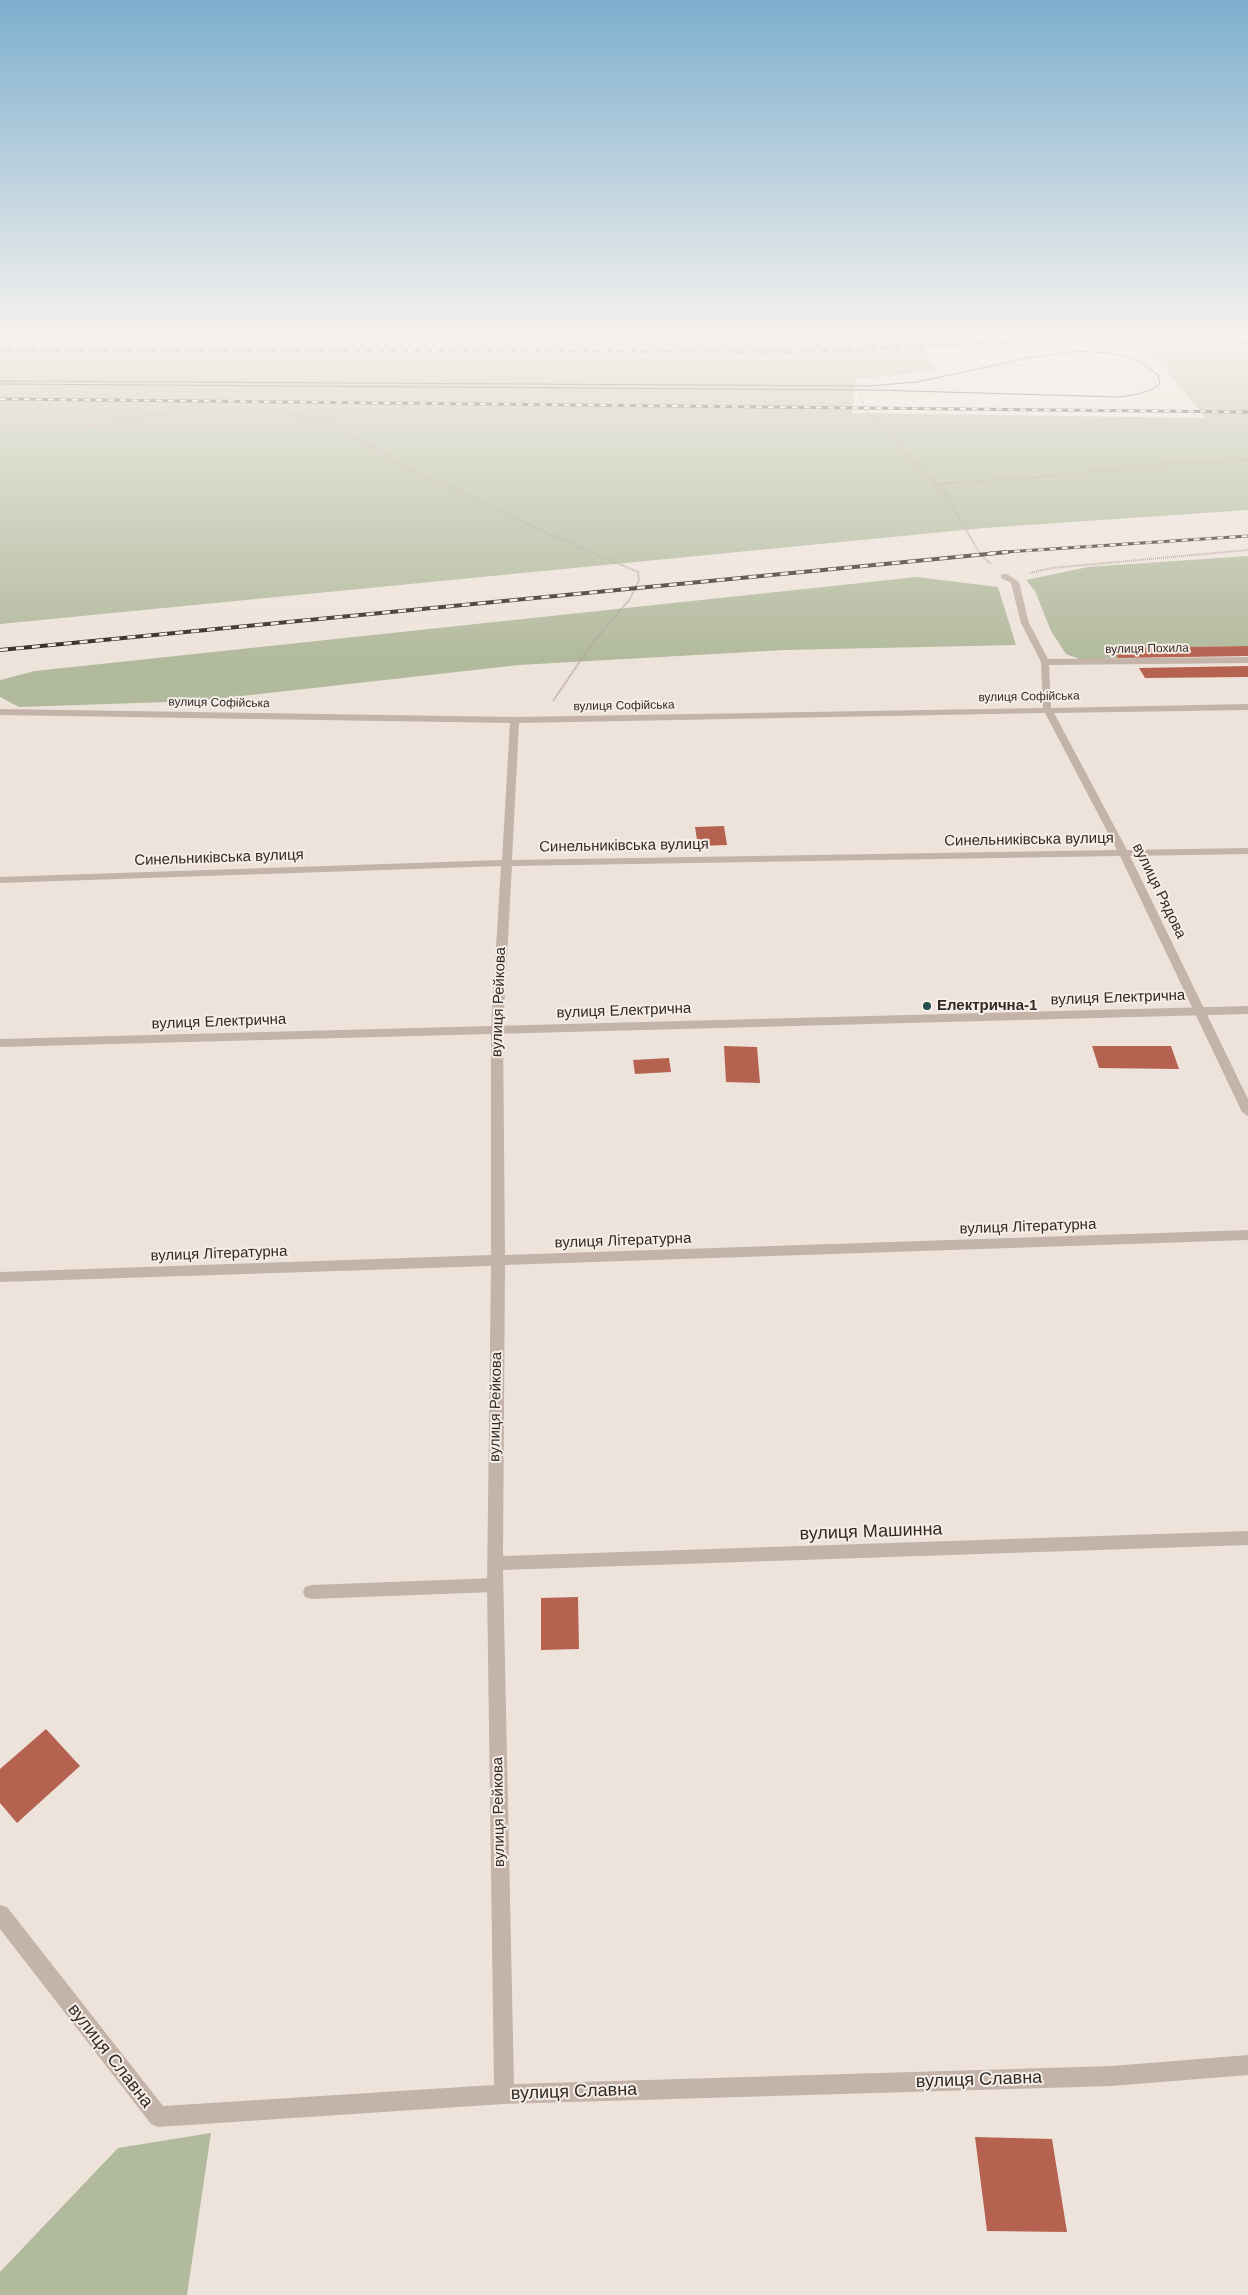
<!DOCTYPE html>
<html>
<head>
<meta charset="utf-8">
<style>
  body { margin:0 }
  canvas { display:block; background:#eee3da }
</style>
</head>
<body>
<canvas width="1248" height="2295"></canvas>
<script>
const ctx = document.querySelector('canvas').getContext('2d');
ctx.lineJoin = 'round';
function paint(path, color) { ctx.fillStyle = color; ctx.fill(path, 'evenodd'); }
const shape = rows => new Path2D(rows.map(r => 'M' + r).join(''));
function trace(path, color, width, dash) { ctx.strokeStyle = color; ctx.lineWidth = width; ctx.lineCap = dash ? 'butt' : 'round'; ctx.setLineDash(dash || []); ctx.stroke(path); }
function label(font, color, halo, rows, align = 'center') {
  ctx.font = font + ' Arial,sans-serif'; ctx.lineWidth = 4; ctx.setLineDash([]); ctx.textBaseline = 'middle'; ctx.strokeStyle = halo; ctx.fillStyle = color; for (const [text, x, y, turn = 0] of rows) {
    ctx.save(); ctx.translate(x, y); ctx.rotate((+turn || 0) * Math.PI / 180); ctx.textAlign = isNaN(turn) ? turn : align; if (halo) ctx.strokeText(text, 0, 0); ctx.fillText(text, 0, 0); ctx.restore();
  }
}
paint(shape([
  [0,337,440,337,792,340,816,344,922,340,937,371,856,379,852,413,1206,418,1145,345,1154,337,1248,337,1248,510,984,528,0,624],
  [1248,556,1248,646,1112,648,1118,658,1082,660,1066,654,1051,631,1035,591,1026,580,1088,567],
  [917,577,998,587,1016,645,784,650,519,665,197,701,19,707,0,697,0,680,35,671],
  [211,2133,187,2295,0,2295,0,2272,118,2148]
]), '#b2ba9d');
paint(shape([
  [1248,646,1248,656,1118,658,1112,648],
  [1248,666,1248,677,1145,678,1139,668],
  [724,826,727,845,698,846,695,827],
  [724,1046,757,1047,760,1083,726,1082],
  [1092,1046,1171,1046,1179,1069,1099,1068],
  [669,1058,671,1072,635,1074,633,1060],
  [578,1597,579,1649,541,1650,541,1598],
  [46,1729,80,1766,17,1823,0,1803,0,1769],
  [975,2137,1052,2139,1067,2232,987,2231]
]), '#b66251');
trace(shape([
  [860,392,866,411,887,431,909,459,945,493,980,554,991,564],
  [118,418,180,412,279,411,325,420,403,465,529,525,638,572,639,580,630,599,593,642,553,701],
  [935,484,1053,476,1184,462,1248,460],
  [1030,573,1052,568,1248,550]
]), '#af9d93', 2, [1, 1]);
paint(shape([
  [495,1578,501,1580,503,1585,501,1590,495,1592,311,1599,305,1597,303,1592,305,1587,311,1585,495,1578]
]), '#c4b3a8');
paint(shape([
  [0,414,104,425,107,427,104,429,0,418,0,414],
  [1001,574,1007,574,1019,582,1029,623,1048,659,1248,657,1248,663,1049,665,1051,708,1248,704,1248,710,1054,713,1127,850,1248,848,1248,854,1130,856,1248,1099,1248,1116,1242,1112,1120,856,512,866,503,1029,505,1255,1248,1230,1248,1240,505,1265,503,1556,1248,1531,1248,1545,503,1570,514,2084,1112,2066,1248,2055,1248,2075,1112,2086,504,2104,158,2127,151,2124,0,1929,0,1905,7,1907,163,2106,494,2085,487,1585,491,1266,0,1282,0,1272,491,1255,491,1029,501,866,0,883,0,877,502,860,510,723,0,715,0,709,515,717,1043,708,1041,662,1021,623,1011,583,1001,578,1001,574],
  [1045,713,1117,850,512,860,519,723,1045,713]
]), '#c4b3a8');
paint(shape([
  [1248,1006,1248,1014,0,1047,0,1039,1248,1006]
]), '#c4b3a8');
trace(shape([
  [0,381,869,386,917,382,1028,358,1077,351,1111,353,1141,362,1158,375,1160,383,1153,389,1139,394,1119,397,873,390,0,384]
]), '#322a27', 1);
const railFar1 = shape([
  [0,350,799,352,1080,339,1248,342],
  [0,399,1248,412],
  [990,553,1248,536]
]);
const rail = shape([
  [0,650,1008,552]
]);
trace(railFar1, '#322a27', 3);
trace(rail, '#322a27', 4);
trace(railFar1, '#f6eee6', 2, [6]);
trace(rail, '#f6eee6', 2.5, [8]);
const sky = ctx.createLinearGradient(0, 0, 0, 659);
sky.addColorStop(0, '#7dafce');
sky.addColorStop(0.51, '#f7f2ee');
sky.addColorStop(1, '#f7f2ee00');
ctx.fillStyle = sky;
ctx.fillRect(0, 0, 1248, 659);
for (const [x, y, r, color] of [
  [927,1006,5,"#224e4e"]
]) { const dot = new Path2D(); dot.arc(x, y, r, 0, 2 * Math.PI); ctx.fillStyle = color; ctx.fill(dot); trace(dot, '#f6eee6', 2); }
label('12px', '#322a27', '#f6eee6', [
  ["вулиця Похила",1147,649,-1],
  ["вулиця Софійська",1029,697,-1],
  ["вулиця Софійська",219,703,1],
  ["вулиця Софійська",624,706,-1]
]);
label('15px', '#322a27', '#f6eee6', [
  ["Синельниківська вулиця",1029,840,-1],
  ["Синельниківська вулиця",624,846,-1],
  ["Синельниківська вулиця",219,858,-2],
  ["вулиця Рядова",1159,891,64],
  ["вулиця Електрична",1118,998,-2],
  ["вулиця Рейкова",499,1002,-88],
  ["вулиця Електрична",624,1011,-2],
  ["вулиця Електрична",219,1022,-2],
  ["вулиця Літературна",1028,1227,-2],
  ["вулиця Літературна",623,1241,-2],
  ["вулиця Літературна",219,1254,-2],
  ["вулиця Рейкова",496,1407,-89],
  ["вулиця Рейкова",499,1812,-91]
]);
label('bold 15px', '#322a27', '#f6eee6', [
  ["Електрична-1",937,1006]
], 'left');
label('18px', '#322a27', '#f6eee6', [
  ["вулиця Машинна",871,1532,-2],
  ["вулиця Славна",110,2056,52],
  ["вулиця Славна",979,2080,-2],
  ["вулиця Славна",574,2092,-2]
]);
</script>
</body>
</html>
